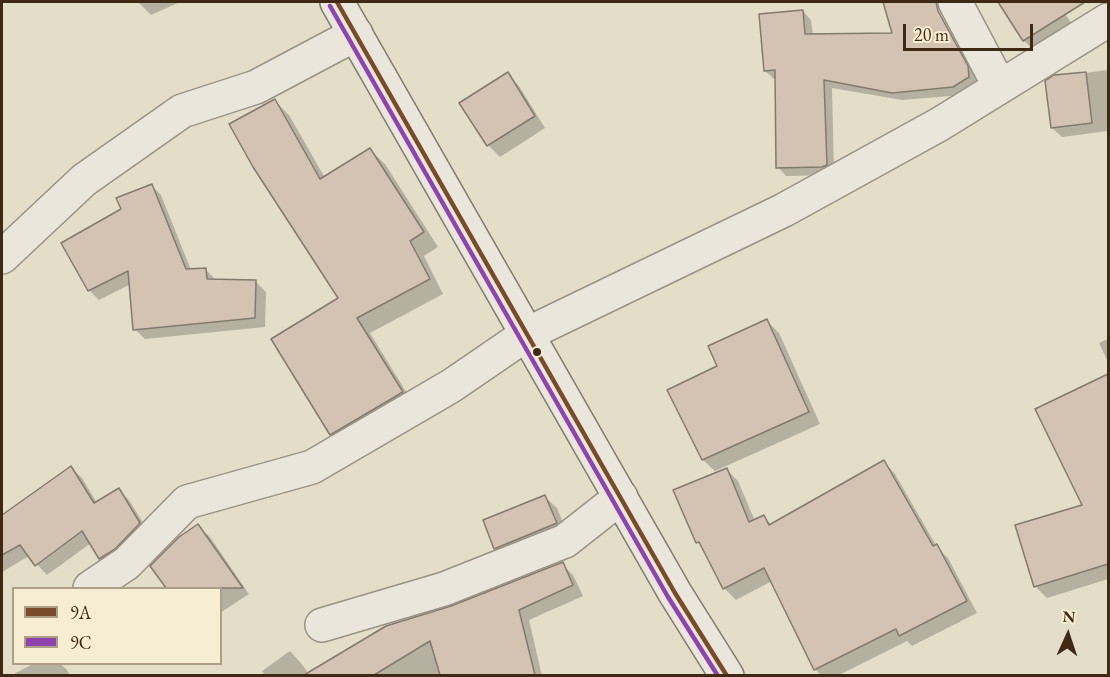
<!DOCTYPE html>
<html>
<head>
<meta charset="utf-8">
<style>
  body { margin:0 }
  #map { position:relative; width:1110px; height:677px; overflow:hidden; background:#e4ddc8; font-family:"EB Garamond",serif }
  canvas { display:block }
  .frame { position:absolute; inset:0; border:3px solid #3f2914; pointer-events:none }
  .legend { position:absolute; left:12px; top:587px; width:210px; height:78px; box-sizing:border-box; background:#f6edd3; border:2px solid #ad9f87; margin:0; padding:8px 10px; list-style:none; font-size:18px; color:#3f2914 }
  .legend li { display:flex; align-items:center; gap:12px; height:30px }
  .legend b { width:30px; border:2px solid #ad9f87 }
  .north { position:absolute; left:1038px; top:605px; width:60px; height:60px; -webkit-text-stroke:4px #f6edd3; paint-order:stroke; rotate:3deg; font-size:16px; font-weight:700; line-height:24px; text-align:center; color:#3f2914 }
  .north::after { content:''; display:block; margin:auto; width:21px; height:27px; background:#3f2914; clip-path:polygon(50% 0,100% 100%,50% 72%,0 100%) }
  .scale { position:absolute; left:903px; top:24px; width:130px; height:27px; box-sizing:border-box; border:3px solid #3f2914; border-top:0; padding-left:8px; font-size:18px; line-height:21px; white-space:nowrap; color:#3f2914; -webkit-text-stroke:4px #f6edd3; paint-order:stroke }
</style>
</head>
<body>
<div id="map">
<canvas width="1110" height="677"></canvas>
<div class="frame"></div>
<ul class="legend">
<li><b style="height:8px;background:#7a4b2a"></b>9A</li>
<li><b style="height:8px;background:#8e44ad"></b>9C</li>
</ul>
<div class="north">N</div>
<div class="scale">20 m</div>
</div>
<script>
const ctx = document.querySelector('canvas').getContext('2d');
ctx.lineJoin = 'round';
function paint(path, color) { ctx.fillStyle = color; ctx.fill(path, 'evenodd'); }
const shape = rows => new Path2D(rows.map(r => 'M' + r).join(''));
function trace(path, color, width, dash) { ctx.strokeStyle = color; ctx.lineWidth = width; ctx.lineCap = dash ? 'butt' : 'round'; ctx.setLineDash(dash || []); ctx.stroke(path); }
paint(shape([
  [138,2,180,2,151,15],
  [885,2,929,2,940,42,953,40,961,49,976,76,976,85,962,95,902,100,832,88,834,174,831,175,786,176,778,167,777,79,774,79,765,71,803,11,811,20,813,35,894,34],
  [999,2,1057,2,1074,27,1036,52,1024,41],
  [1108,70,1108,131,1062,137,1052,128,1055,77],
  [507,74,519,86,545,128,500,157,488,145],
  [274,100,289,115,325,178,370,150,385,164,438,247,424,256,443,294,370,333,416,408,346,449,331,434,340,298],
  [151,185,161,195,191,270,205,269,215,279,215,281,256,282,266,292,265,327,145,339,135,329,131,284,99,300,89,290,123,210],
  [767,321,779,333,820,424,715,471,703,460,669,390,719,366],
  [1108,339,1108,362,1099,343],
  [1090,402,1108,462,1108,579,1047,598,1035,586,1084,506],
  [884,462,895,474,937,547,948,558,977,613,912,646,907,641,837,676,822,676,815,669,772,581,736,600,724,588,705,550,697,542,727,470,738,481,755,521,763,517,772,525],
  [71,468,82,478,97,503,118,490,129,500,150,534,111,569,100,558,91,543,47,575,29,556,2,572,2,515,19,505],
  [545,497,557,508,568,535,507,560,496,548],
  [198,526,210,537,249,594,220,613,220,588,167,588,152,566],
  [562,564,573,575,583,596,529,620,542,676,265,676,262,671,290,651,300,662,309,674,451,608],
  [33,664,61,664,67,670,70,676,10,676]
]), '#0003');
const building = shape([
  [883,2,936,2,938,11,968,66,969,77,953,87,892,93,824,80,827,165,822,167,776,168,775,70,764,71,759,14,803,10,805,34,892,33,883,2],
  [998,2,1085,2,1023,41,998,2],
  [508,72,535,116,487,146,459,103,508,72],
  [1086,72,1092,123,1051,128,1045,81,1054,75,1086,72],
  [275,99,320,179,370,148,424,232,410,241,430,279,357,318,403,392,330,435,271,339,338,298,253,167,229,124,275,99],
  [152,184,186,269,206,268,207,279,256,280,255,318,133,330,128,271,88,291,61,243,121,209,116,198,152,184],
  [767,319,809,412,702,460,667,390,717,366,708,346,767,319],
  [1108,374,1108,564,1034,587,1015,525,1082,505,1035,409,1108,374],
  [884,460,933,546,937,544,967,601,899,636,896,629,814,670,764,568,723,589,699,542,696,543,673,490,727,468,749,522,764,515,769,525,884,460],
  [71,466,94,503,119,488,140,523,115,549,99,559,82,531,35,566,20,545,2,555,2,515,71,466],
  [545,495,557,523,494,549,483,520,545,495],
  [198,524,243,588,166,588,150,566,179,537,198,524],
  [563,562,573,585,519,610,535,675,440,675,430,641,374,675,304,675,386,626,451,606,563,562]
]);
paint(building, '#d4c3b3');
trace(building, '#827a6d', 1.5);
const minor = shape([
  [955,2,1000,87],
  [2,257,84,180,182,111,256,87,356,34],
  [90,588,127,563,187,502,312,467,451,386,527,334,784,210,940,124,1108,20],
  [322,625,444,589,565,541,621,497]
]);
const secondary = shape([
  [337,2,675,593,727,676]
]);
trace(minor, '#9a9384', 36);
trace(secondary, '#827a6d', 36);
trace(minor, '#eae6db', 33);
trace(secondary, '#eae6db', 33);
trace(shape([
  [337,2,675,593,727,676]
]), '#7a4b2a', 4.5);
trace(shape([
  [330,6,668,597,718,676]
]), '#8e44ad', 4.5);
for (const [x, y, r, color] of [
  [537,352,5,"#3f2914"]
]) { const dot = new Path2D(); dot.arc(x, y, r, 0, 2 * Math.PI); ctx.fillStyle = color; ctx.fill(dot); trace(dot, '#f6edd3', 2); }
</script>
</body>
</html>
